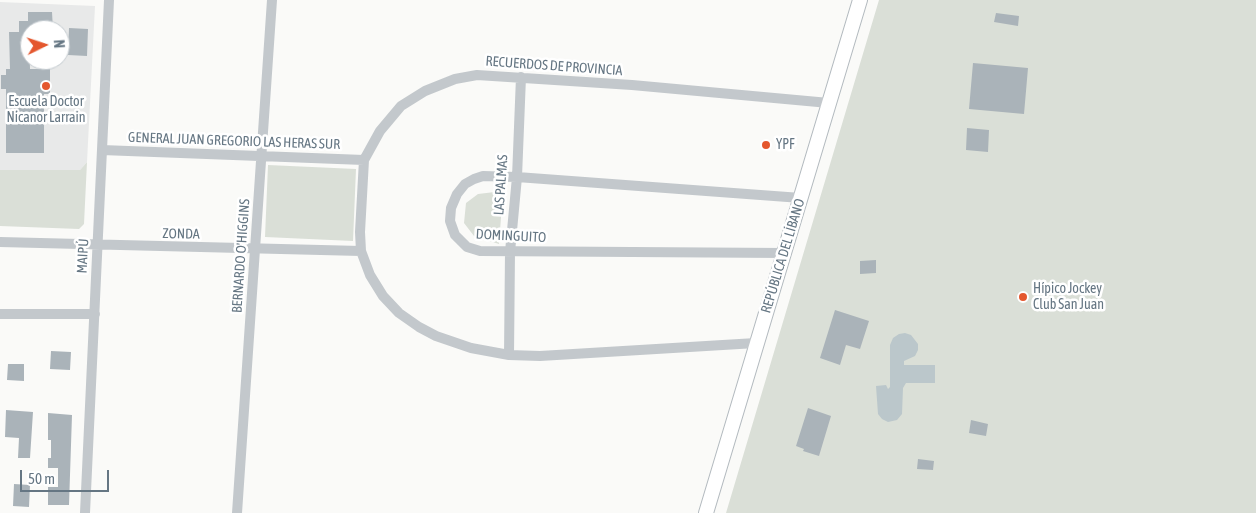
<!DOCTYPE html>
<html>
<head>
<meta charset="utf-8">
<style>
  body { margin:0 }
  #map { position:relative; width:1256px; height:513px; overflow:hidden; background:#fafaf8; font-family:"Asap Condensed",sans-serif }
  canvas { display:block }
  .north { position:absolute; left:20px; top:20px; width:50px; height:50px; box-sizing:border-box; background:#fff; border:1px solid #c1c8cd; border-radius:50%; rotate:86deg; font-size:14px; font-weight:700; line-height:20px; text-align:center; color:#657683 }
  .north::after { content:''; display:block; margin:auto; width:18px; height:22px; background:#e4572e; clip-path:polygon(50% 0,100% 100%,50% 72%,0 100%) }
  .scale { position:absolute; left:20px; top:470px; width:89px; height:22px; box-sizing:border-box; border:2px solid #657683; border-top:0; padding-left:6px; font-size:15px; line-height:18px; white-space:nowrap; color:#657683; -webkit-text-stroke:4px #fff; paint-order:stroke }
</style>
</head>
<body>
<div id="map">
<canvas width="1256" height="513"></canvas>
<div class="north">N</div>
<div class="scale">50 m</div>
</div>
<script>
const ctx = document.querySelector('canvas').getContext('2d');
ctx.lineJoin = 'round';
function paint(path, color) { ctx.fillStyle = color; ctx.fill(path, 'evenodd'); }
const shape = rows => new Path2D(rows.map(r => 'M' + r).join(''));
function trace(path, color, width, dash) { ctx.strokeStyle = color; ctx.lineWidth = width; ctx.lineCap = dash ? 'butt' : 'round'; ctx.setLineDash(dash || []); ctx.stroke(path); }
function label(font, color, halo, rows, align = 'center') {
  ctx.font = font + ' "Asap Condensed",sans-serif'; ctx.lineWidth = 5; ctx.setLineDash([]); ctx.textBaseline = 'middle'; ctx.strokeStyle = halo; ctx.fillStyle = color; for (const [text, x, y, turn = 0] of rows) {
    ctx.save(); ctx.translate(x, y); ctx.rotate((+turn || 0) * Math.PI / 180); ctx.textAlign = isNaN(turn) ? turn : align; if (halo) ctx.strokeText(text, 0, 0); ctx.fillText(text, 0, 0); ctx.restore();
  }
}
paint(shape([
  [0,2,95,6,87,162,80,170,0,170],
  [30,30,60,30,60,60,30,60]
]), '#e8e9e9');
paint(shape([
  [879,0,1256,0,1256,513,726,513],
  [87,162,84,224,79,229,0,226,0,170,80,170],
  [268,165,356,169,353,241,265,237],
  [503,191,499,244,474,236,464,223,466,203,478,194]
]), '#dadfd7');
paint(shape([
  [899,334,905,333,911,335,918,344,918,350,915,356,904,361,904,365,935,365,935,383,906,383,903,388,902,414,897,420,888,422,882,419,878,414,876,386,886,385,888,389,890,387,890,345,893,338]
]), '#bbc7cb');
paint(shape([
  [28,12,52,12,53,30,30,30,29,33,30,69,50,69,50,94,44,94,44,153,6,153,6,89,1,89,1,75,6,75,6,69,10,69,9,32,19,32,19,21,28,21],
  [996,13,1019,16,1018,26,994,22],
  [69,28,88,29,87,56,68,55],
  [973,63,1028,68,1024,114,969,109],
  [967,128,989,130,988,152,966,150],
  [876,260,876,273,860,274,860,261],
  [835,310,869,321,860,349,846,345,840,365,820,358],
  [51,351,71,352,70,370,50,369],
  [8,364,24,364,24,381,7,380],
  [808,408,831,416,819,456,803,451,804,449,796,446],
  [6,410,33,412,30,458,18,458,19,438,5,437],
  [48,413,72,415,69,505,48,505,48,487,58,487,58,468,48,468,48,458,51,458,51,440,48,440],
  [971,420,988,424,986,436,969,433],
  [918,459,934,461,933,470,917,469],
  [14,484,30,485,29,507,13,506]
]), '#aab3b9');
const secondary = shape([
  [706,513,860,0]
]);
trace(secondary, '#b3babf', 16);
trace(shape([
  [102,150,364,160],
  [0,242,361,251],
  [784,253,480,251,467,247,455,235,450,221,451,208,457,194,465,184,474,179,483,176,517,177,801,198],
  [0,314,95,314],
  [756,343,540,356,509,355,471,348,436,336,419,327,399,313,383,296,370,275,361,251,360,232,364,160,380,131,401,106,425,91,455,79,477,75,632,85,829,103],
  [509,355,510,252,517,177,521,77],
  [85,513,109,0],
  [237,513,272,0]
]), '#c3c8cc', 10);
trace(secondary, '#fff', 14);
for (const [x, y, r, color] of [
  [46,86,5,"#e4572e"],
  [766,145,5,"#e4572e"],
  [1023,297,5,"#e4572e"]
]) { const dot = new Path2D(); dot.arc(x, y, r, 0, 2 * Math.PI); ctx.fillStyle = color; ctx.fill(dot); trace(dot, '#fff', 2); }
label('14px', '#657683', '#fff', [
  ["RECUERDOS DE PROVINCIA",554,66,4],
  ["GENERAL JUAN GREGORIO LAS HERAS SUR",234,141,2],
  ["LAS PALMAS",501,185,-86],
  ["ZONDA",181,234,1],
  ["DOMINGUITO",511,236,3],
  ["MAIPÚ",83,256,-87],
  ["BERNARDO O'HIGGINS",241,256,-86],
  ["REPÚBLICA DEL LÍBANO",783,256,-73]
]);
label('14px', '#657683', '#fff', [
  ["Escuela Doctor",46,102,"center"],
  ["Nicanor Larrain",46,118,"center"],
  ["YPF",776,145],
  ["Hípico Jockey",1033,289],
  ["Club San Juan",1033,305]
], 'left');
</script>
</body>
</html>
